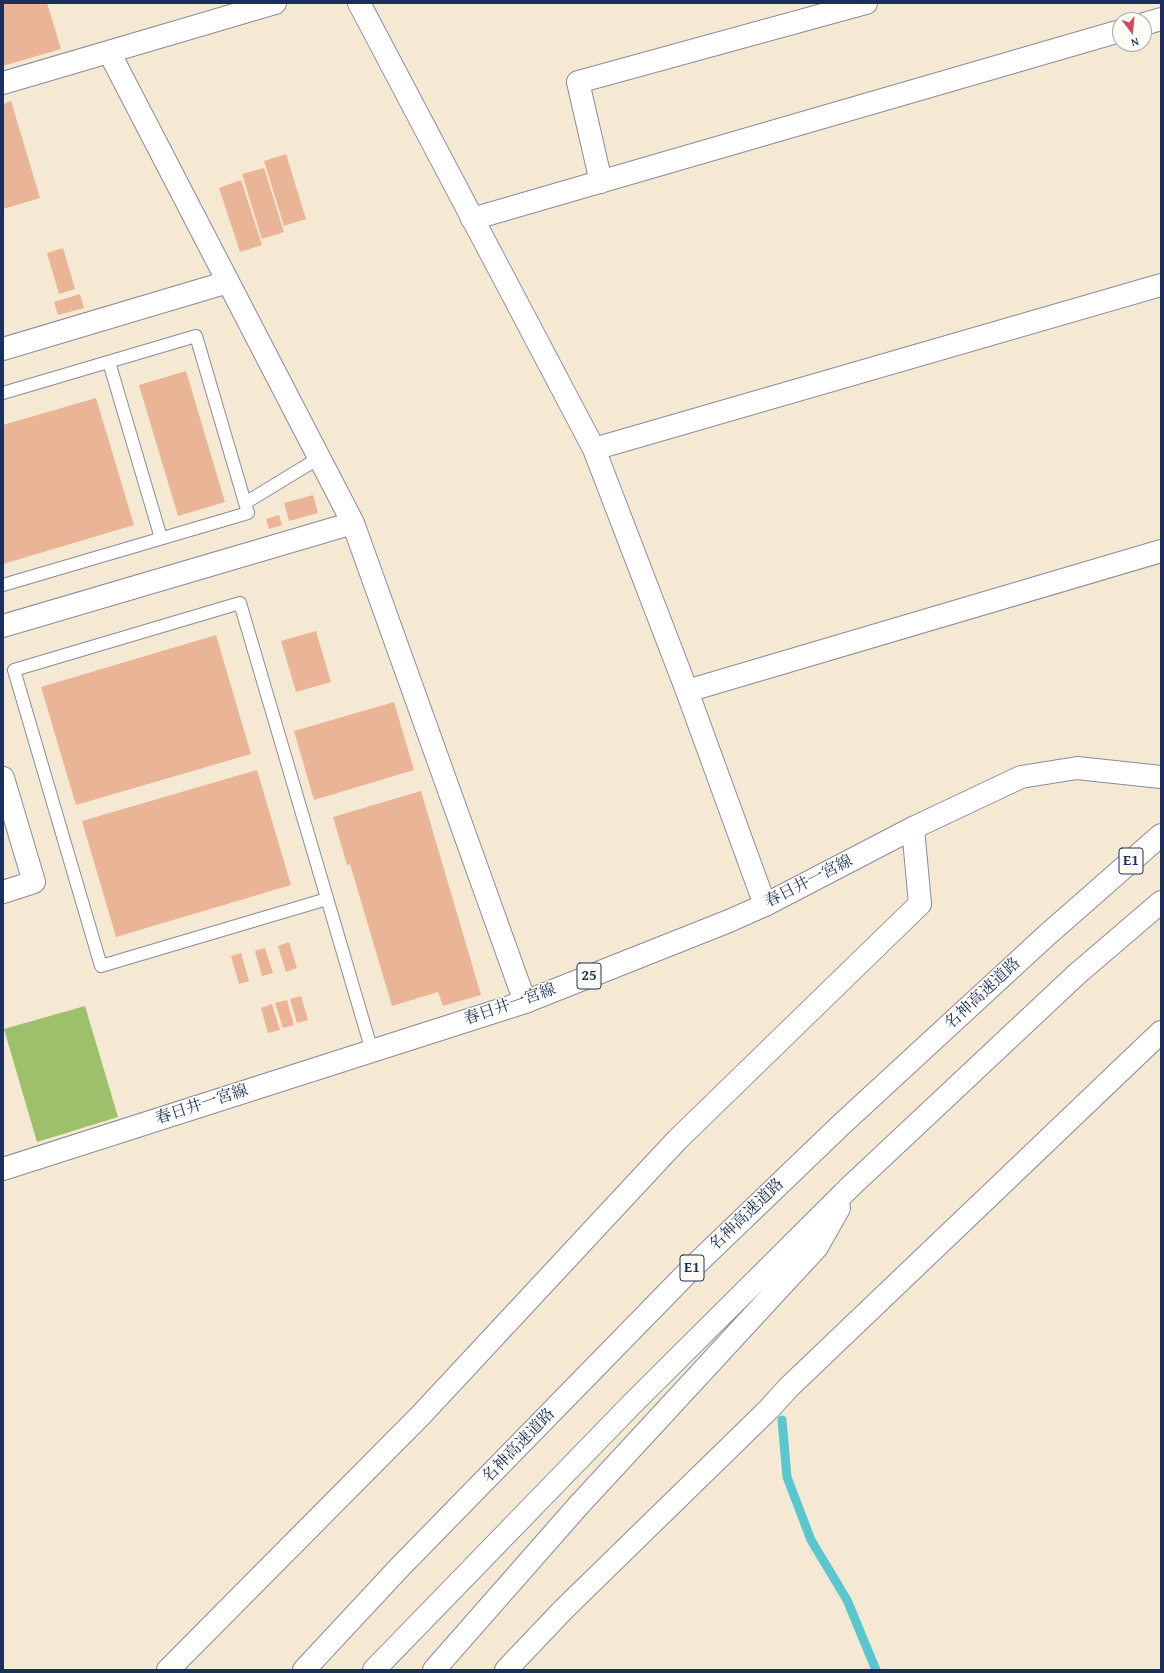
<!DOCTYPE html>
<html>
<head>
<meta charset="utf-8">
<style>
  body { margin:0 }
  #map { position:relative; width:1164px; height:1673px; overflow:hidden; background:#f6e9d4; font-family:"Gentium Book Plus",serif }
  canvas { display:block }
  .frame { position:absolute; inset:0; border:4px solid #1b2f5e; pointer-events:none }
  .north { position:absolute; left:1112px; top:12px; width:40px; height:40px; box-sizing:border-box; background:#fdfcf7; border:1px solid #a3aaba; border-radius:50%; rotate:164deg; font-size:11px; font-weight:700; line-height:16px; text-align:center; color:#1b2f5e }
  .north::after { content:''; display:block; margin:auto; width:14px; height:18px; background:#d1495b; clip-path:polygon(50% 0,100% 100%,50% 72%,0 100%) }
</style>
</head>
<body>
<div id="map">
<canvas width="1164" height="1673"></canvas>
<div class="frame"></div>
<div class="north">N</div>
</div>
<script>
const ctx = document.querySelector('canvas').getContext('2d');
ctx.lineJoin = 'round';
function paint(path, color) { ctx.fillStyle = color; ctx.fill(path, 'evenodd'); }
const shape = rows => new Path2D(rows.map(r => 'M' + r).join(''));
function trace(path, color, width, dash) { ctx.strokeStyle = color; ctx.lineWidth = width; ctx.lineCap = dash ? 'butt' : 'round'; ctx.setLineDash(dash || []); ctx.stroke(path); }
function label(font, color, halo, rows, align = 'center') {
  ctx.font = font + ' "Gentium Book Plus","Noto Serif JP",serif'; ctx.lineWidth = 3; ctx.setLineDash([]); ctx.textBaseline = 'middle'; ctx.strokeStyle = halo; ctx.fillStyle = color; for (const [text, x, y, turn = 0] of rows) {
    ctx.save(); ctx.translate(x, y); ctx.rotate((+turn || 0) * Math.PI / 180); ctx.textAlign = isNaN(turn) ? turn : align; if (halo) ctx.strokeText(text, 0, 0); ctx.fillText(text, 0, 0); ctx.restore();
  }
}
paint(shape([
  [85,1006,118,1117,37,1142,4,1029]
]), '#9dc06a');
trace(shape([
  [782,1420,787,1477,811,1540,847,1600,876,1670]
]), '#5ac7d0', 9);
paint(shape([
  [3,3,47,3,61,49,3,66],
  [11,101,40,198,3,209,3,104],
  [286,154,306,219,284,226,264,161],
  [264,168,284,232,262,239,242,174],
  [241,180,262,245,240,252,219,188],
  [63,248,75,289,59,294,47,253],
  [80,294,84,308,58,315,54,302],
  [186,371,225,502,178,516,139,385],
  [96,398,134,525,3,564,3,425],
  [313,495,318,513,289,521,284,503],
  [279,515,282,525,269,529,266,519],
  [316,631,331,682,296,692,281,641],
  [216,635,251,754,76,805,41,687],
  [394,702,414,770,314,800,294,731],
  [257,770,291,885,116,937,82,821],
  [421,791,481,995,443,1006,438,992,392,1006,350,864,347,865,333,817],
  [289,942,297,968,286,972,278,946],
  [265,948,273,973,262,976,255,951],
  [241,953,249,981,239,984,231,956],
  [301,996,308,1020,297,1023,290,999],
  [287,1000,294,1025,283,1028,275,1003],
  [272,1004,280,1030,268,1033,261,1008]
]), '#eab496');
const lane = shape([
  [109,362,161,538],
  [3,393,196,336,248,513,3,585],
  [245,503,319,458],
  [327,899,101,966,14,670,240,603,372,1051]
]);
const street = shape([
  [359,3,594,449,687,691,765,905],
  [1144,24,1161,19],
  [109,52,353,523,525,1002],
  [3,83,275,3],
  [601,182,578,82,866,3],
  [472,219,1120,31],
  [3,349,228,282],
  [594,449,1161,285],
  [3,626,353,523],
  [687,691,1161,551],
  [3,778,34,882,3,892],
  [168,1670,421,1415,677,1140,920,904,913,828]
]);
const secondary = shape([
  [506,1670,564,1609,769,1409,789,1387,1161,1032]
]);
const primary = shape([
  [3,1169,525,1002,729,921,765,905,913,828,1021,777,1077,768,1161,777]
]);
const highway = shape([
  [304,1670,399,1568,693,1267,843,1123,1047,935,1161,835],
  [374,1670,632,1404,851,1186,1077,974,1161,902],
  [434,1670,578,1506,817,1247,839,1208]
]);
trace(lane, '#888c99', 14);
trace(street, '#888c99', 24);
trace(secondary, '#888c99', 24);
trace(primary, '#888c99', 24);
trace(highway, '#888c99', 24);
trace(lane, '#fff', 12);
trace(street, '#fff', 22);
trace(secondary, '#fff', 22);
trace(primary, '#fff', 22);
trace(highway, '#fff', 22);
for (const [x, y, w] of [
  [1131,861,24],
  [589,976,24],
  [692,1268,24]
]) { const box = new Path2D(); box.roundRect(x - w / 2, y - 13, w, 26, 3); ctx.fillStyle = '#fdfcf7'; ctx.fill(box); trace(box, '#1b2f5e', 1); }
label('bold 15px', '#1b2f5e', null, [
  ["E1",1131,861],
  ["25",589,976],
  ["E1",692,1268]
]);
label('16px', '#1b2f5e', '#fdfcf7', [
  ["春日井一宮線",809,882,-27],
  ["名神高速道路",983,994,-43],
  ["春日井一宮線",510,1005,-19],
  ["春日井一宮線",202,1105,-18],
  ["名神高速道路",747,1215,-44],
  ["名神高速道路",519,1446,-46]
]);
</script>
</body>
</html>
